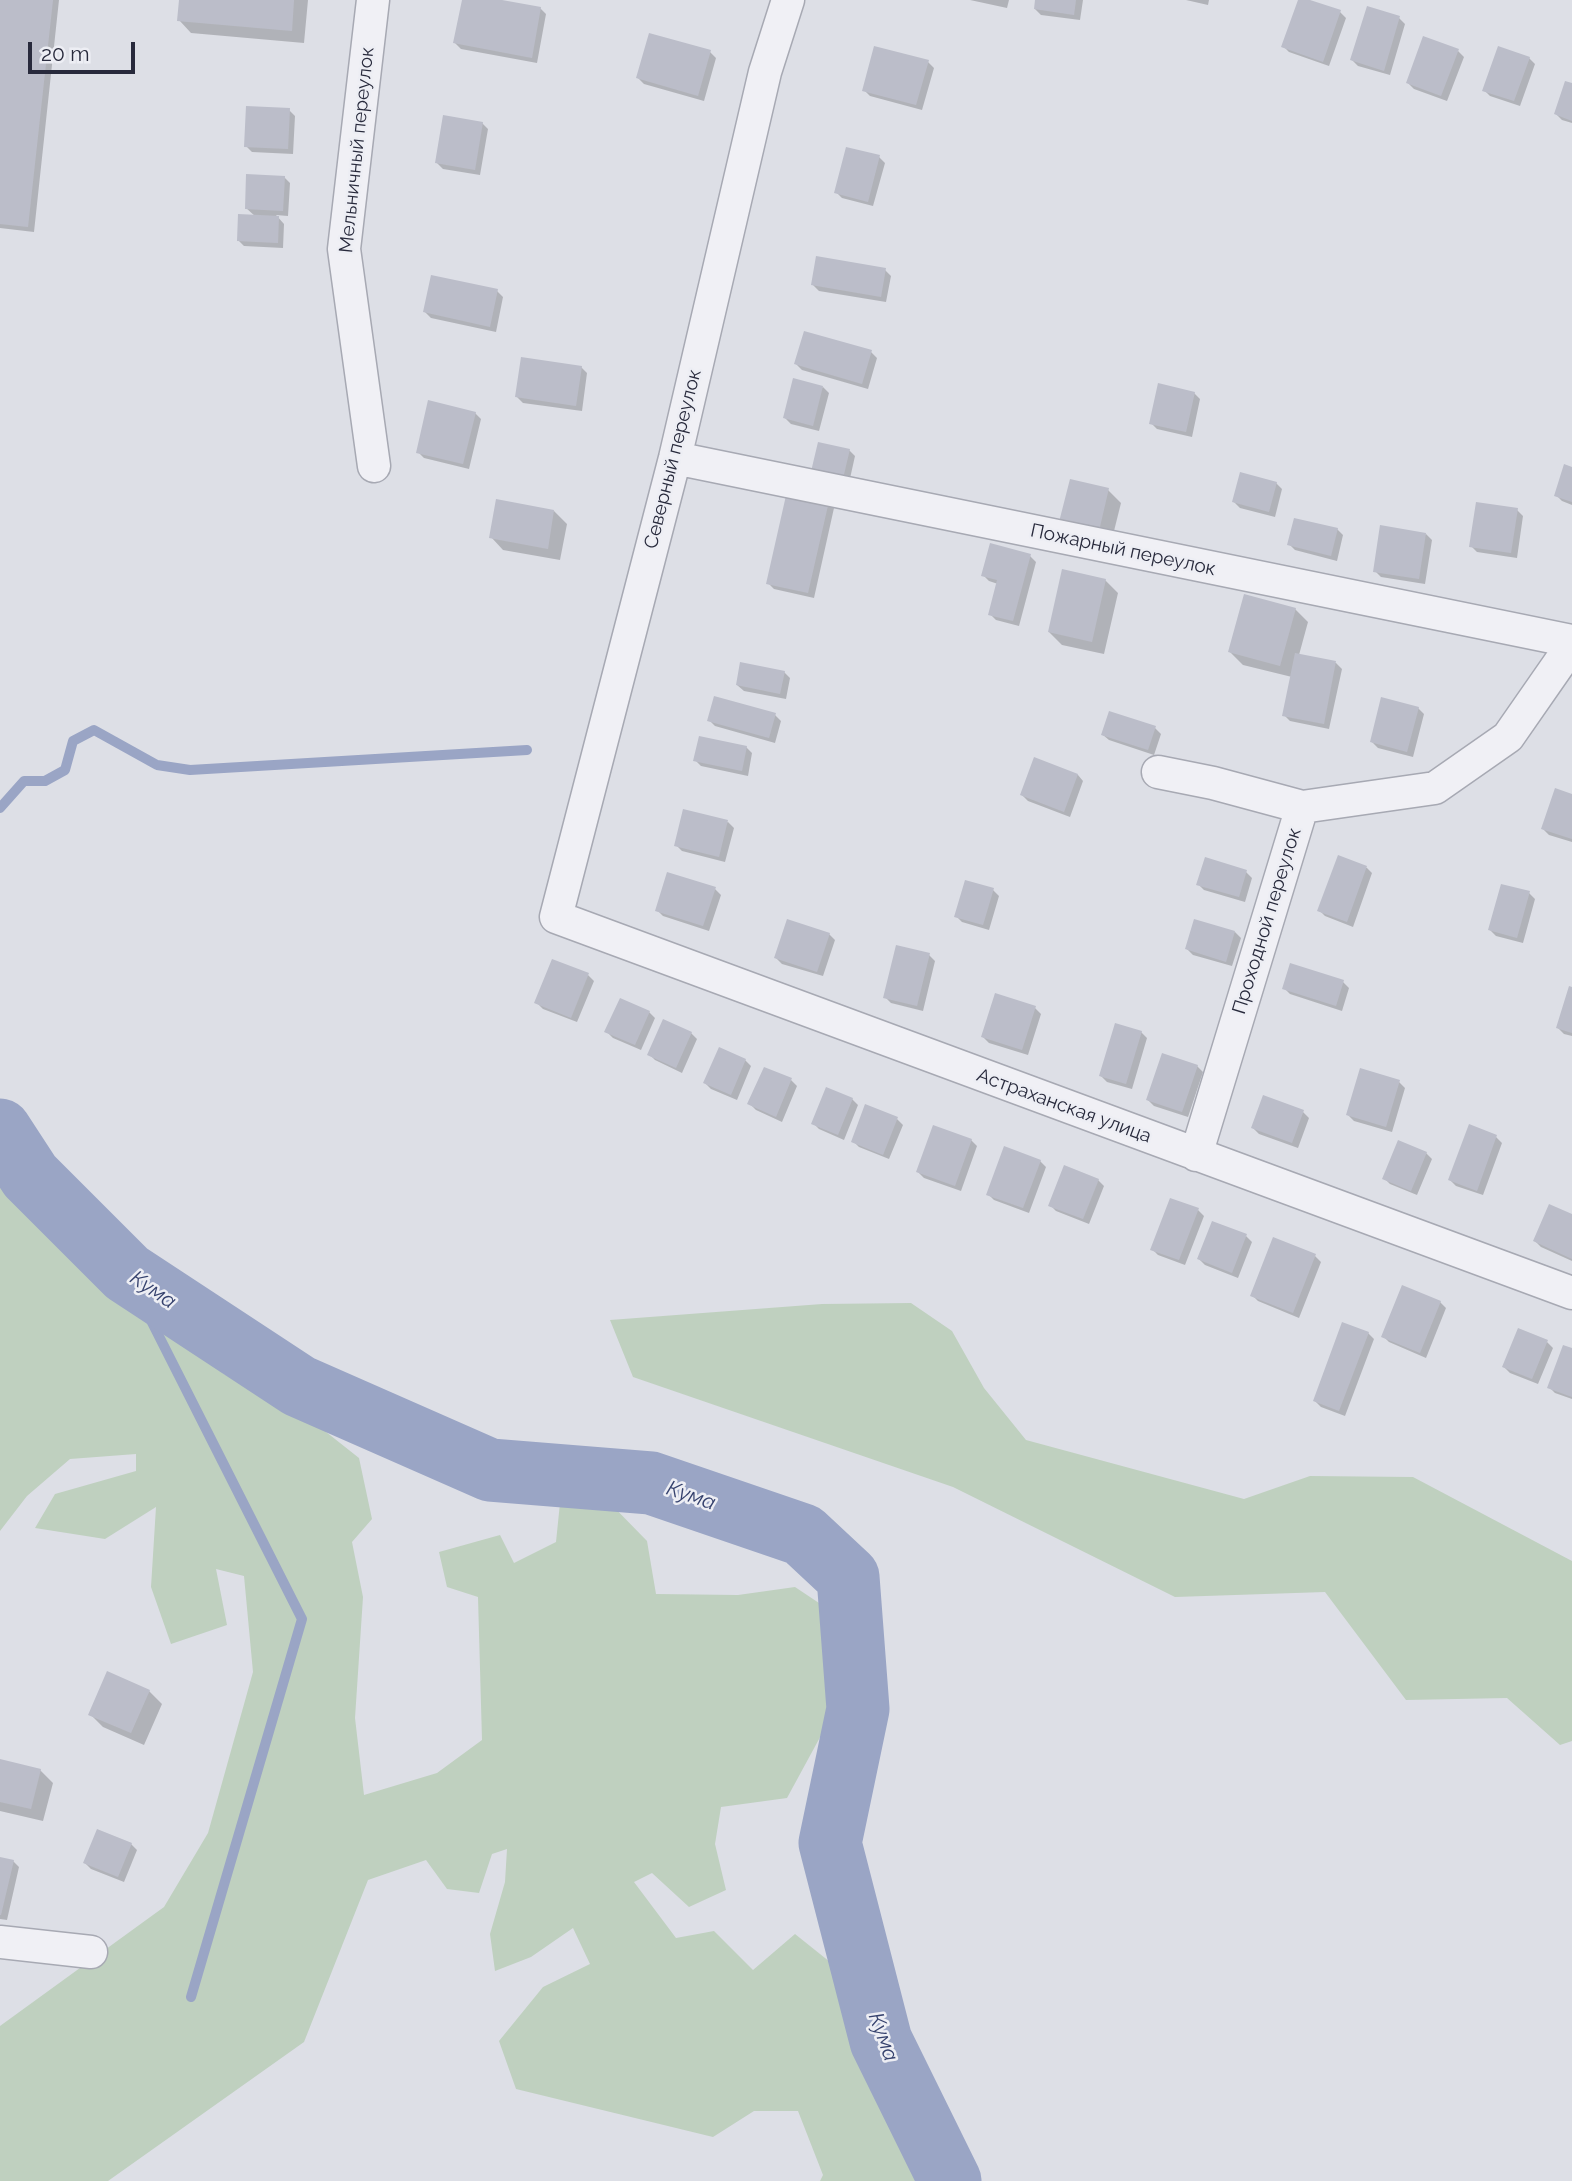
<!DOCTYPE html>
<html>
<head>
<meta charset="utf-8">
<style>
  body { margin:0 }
  #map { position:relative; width:1572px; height:2181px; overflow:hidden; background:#dddfe6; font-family:Raleway,sans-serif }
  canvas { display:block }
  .scale { position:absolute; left:28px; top:42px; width:107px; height:32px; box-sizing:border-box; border:4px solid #282a3c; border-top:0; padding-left:9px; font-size:21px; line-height:24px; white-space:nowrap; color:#282a3c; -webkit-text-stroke:5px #edeef4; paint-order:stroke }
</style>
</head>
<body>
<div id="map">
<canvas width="1572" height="2181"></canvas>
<div class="scale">20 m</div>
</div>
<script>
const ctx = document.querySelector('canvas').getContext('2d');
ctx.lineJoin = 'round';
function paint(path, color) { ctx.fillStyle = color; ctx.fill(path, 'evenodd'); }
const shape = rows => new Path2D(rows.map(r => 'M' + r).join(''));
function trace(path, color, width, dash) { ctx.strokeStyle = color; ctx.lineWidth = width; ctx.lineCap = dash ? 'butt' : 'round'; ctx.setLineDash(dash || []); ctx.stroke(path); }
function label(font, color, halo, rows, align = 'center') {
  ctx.font = font + ' Raleway,sans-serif'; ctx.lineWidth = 5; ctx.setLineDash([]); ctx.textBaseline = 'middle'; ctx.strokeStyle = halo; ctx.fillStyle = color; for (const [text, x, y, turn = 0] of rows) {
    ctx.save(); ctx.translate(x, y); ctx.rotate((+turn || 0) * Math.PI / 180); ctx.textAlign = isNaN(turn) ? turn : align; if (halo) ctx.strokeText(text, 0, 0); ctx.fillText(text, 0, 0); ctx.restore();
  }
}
paint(shape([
  [0,1167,16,1190,110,1281,224,1374,297,1409,359,1458,372,1519,352,1542,363,1597,355,1718,364,1795,437,1773,482,1740,478,1597,447,1587,439,1552,500,1535,514,1563,556,1542,560,1503,604,1497,647,1541,656,1594,738,1595,795,1587,822,1605,837,1706,787,1798,721,1807,715,1844,726,1890,689,1907,652,1873,634,1882,676,1938,714,1931,753,1970,795,1934,830,1962,860,2041,923,2181,820,2181,823,2175,798,2111,754,2111,713,2137,516,2089,499,2041,543,1987,590,1964,573,1928,531,1957,495,1971,490,1934,505,1882,507,1849,492,1854,479,1893,447,1889,426,1860,368,1880,304,2042,108,2181,0,2181,0,2026,164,1907,208,1833,253,1672,244,1576,216,1569,227,1625,171,1644,151,1587,156,1507,105,1539,35,1528,55,1494,136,1471,136,1454,70,1459,27,1496,0,1531],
  [911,1303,952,1331,984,1388,1026,1440,1244,1499,1310,1476,1413,1477,1572,1561,1572,1741,1560,1745,1507,1698,1406,1700,1325,1592,1175,1597,953,1487,633,1377,610,1320,822,1304]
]), '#bfd0bf');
paint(shape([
  [0,0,59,0,34,232,0,228],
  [180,0,308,0,304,43,191,33,179,20],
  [463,0,492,0,540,8,546,14,537,63,461,49,455,43],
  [970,0,1009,0,1007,8],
  [1037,0,1083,0,1080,20,1041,15,1035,9],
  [1186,0,1209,0,1208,5],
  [1300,0,1340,12,1346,18,1329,66,1289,52,1283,46],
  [1399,18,1405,24,1390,75,1358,66,1352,60],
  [1458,51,1464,57,1447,101,1414,89,1408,83],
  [710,52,716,58,704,101,644,84,638,78],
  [1529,58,1535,64,1520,106,1490,96,1484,90],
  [928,62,934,68,922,110,870,96,864,90],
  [1572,85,1572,123,1562,120,1556,114],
  [289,110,295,116,293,154,252,152,246,146],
  [482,123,488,129,480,175,443,169,437,163],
  [879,157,885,163,873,206,842,198,836,192],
  [284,177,290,183,288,216,276,215,284,224,283,248,244,246,238,240,256,217,246,208],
  [885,270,891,276,886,302,819,291,813,285],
  [497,291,503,297,496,332,431,318,425,312],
  [871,352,877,358,868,389,802,370,796,364],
  [581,367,587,373,582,411,523,403,517,397],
  [823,387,829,393,819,431,791,424,785,418],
  [1194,393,1200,399,1192,437,1157,429,1151,423],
  [475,413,481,419,469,469,424,458,418,452],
  [849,450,855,456,847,492,817,486],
  [1572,468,1572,505,1562,501,1556,495],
  [1276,483,1282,489,1275,517,1240,508,1234,502],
  [1108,490,1121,503,1111,543,1074,534],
  [828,502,834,508,814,598,774,589,768,583],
  [1517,510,1523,516,1517,558,1477,552,1471,546],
  [554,511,567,524,560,560,503,550,491,537],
  [1337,529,1343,535,1337,561,1295,550,1289,544],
  [1426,534,1432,540,1425,584,1381,577,1375,571],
  [1030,556,1036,562,1019,626,996,620,990,614,998,584,989,581,983,575],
  [1105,580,1118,593,1104,654,1062,645,1049,632],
  [1295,609,1308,622,1299,655,1336,663,1342,669,1329,729,1290,721,1284,715,1292,677,1243,665,1230,652],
  [784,672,790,678,786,699,744,691,737,685],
  [1418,708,1424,714,1413,757,1378,748,1372,742],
  [775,715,781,721,775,743,715,726,709,720],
  [1155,728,1161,734,1154,755,1109,740,1103,735],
  [746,747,752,753,748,776,701,766,695,760],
  [1035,759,1078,775,1083,781,1070,817,1028,801,1022,795],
  [1572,795,1572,842,1549,835,1543,829],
  [728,822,734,828,725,862,682,851,676,845],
  [1339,858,1367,868,1372,873,1353,927,1325,916,1319,910],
  [1246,872,1252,878,1245,902,1204,890,1198,884],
  [715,889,721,895,709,931,663,916,657,910],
  [993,890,999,896,989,930,962,922,956,916],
  [1529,893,1535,899,1523,943,1496,936,1490,930],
  [1235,932,1241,938,1232,966,1193,955,1187,949],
  [829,934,835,940,823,976,782,964,776,958],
  [929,955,935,961,923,1011,891,1003,885,997],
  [588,975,594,981,577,1022,543,1009,537,1003],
  [1343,982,1349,988,1342,1011,1290,994,1284,988],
  [1572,989,1572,1036,1564,1034,1558,1028],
  [1035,1008,1041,1014,1028,1055,989,1043,983,1037],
  [649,1012,655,1018,641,1050,613,1038,607,1032],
  [1141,1032,1147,1038,1132,1089,1107,1082,1101,1076],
  [691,1033,697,1039,682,1073,655,1060,649,1054],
  [745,1060,751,1066,737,1100,711,1089,705,1083],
  [1197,1066,1203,1072,1188,1117,1154,1106,1148,1100],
  [765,1069,791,1080,797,1086,782,1122,756,1110,750,1104],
  [1399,1082,1405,1088,1392,1132,1354,1121,1348,1115],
  [852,1099,858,1105,844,1140,819,1129,813,1123],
  [1303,1112,1309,1118,1298,1148,1259,1134,1253,1128],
  [897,1119,903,1125,889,1159,859,1147,853,1141],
  [1496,1137,1502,1143,1483,1195,1456,1186,1450,1180],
  [971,1140,977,1146,961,1191,924,1178,918,1172],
  [1426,1153,1432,1159,1417,1195,1390,1184,1384,1178],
  [1040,1161,1046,1167,1029,1213,994,1200,988,1194],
  [1098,1180,1104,1186,1089,1224,1056,1211,1050,1205],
  [1198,1210,1204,1216,1185,1265,1158,1255,1152,1249],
  [1572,1216,1572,1261,1541,1247,1535,1241],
  [1246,1236,1252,1242,1238,1278,1205,1265,1199,1259],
  [1315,1256,1321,1262,1299,1318,1258,1301,1252,1295],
  [1440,1302,1446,1308,1426,1358,1389,1342,1383,1336],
  [1368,1333,1374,1339,1345,1416,1321,1407,1315,1401],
  [1547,1342,1553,1348,1538,1384,1510,1373,1504,1367],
  [1572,1350,1572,1399,1555,1393,1549,1387],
  [149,1691,162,1704,144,1745,103,1727,90,1714],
  [0,1761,40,1770,53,1783,43,1821,0,1811],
  [131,1844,137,1850,124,1882,91,1869,85,1863],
  [0,1859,13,1861,19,1867,7,1920,0,1919]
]), '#0003');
trace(shape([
  [0,808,24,781,45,781,65,770,73,741,94,730,157,765,190,770,527,750],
  [127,1273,302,1619,191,1997]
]), '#9aa5c5', 10);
trace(shape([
  [0,1130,30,1176,127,1273,299,1386,490,1470,651,1483,803,1535,848,1577,858,1709,830,1843,881,2041,950,2181]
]), '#9aa5c5', 63);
paint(shape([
  [0,0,53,0,28,227,0,224],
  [179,0,294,0,292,31,177,21],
  [462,0,502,0,541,7,532,58,453,43],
  [1035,0,1076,0,1074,15,1034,9],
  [1298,0,1310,0,1341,10,1323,62,1281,47],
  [1367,6,1400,16,1384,71,1350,60],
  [649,33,711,50,698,96,636,78],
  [1423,36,1459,49,1441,96,1406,83],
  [874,46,929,60,916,105,862,91],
  [1498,46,1530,57,1514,101,1482,91],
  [1565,81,1572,83,1572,121,1554,114],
  [246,106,290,108,288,149,244,147],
  [443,115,483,122,475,170,435,163],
  [846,147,880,155,868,202,834,193],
  [246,174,285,176,283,211,245,209],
  [238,214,279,216,278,243,237,241],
  [816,256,886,268,881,297,811,285],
  [431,275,498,289,490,327,423,312],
  [804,331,872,350,862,384,794,364],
  [521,357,582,366,576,406,515,397],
  [793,378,823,386,813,426,783,418],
  [1158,383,1195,392,1186,432,1149,424],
  [428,400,476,412,463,464,416,453],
  [818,442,850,449,841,487,809,480],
  [1564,464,1572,467,1572,502,1554,496],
  [1240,472,1277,482,1269,512,1232,502],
  [1070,479,1109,488,1099,531,1059,522],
  [787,491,829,501,808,593,766,584],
  [496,499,554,510,548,549,489,538],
  [1476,502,1518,508,1511,553,1469,547],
  [1294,518,1338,528,1331,556,1287,545],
  [1380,525,1426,533,1419,579,1373,572],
  [990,543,1031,554,1013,621,988,615,997,580,981,576],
  [1062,569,1106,579,1092,642,1048,632],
  [1244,594,1296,608,1280,666,1228,652],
  [1295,653,1336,661,1324,724,1282,716],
  [740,662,785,671,780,694,736,685],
  [714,696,776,713,769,738,707,721],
  [1381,697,1419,707,1407,752,1370,742],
  [1109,711,1156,726,1148,750,1101,735],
  [699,736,747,746,742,771,693,761],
  [1034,757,1078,774,1064,812,1020,795],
  [1555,788,1572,794,1572,839,1541,829],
  [683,809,728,820,719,857,674,846],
  [1338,855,1367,866,1347,922,1317,911],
  [1205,857,1247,870,1239,897,1196,885],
  [667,872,716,887,703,926,655,911],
  [965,880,994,888,983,925,954,917],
  [1501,884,1530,891,1517,938,1488,930],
  [787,919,830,933,817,972,774,958],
  [1194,919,1235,931,1226,962,1185,949],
  [896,945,930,953,917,1006,883,998],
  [552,959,589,973,571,1018,534,1003],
  [1290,963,1344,980,1336,1006,1282,989],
  [1569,986,1572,987,1572,1033,1556,1028],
  [995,993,1036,1006,1022,1050,981,1037],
  [620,998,650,1011,635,1045,604,1032],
  [663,1019,692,1032,676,1068,647,1055],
  [1115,1023,1142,1031,1126,1084,1099,1076],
  [719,1047,746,1059,731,1095,703,1083],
  [1162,1053,1198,1065,1182,1112,1146,1100],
  [764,1067,792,1078,776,1117,747,1104],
  [1360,1068,1400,1080,1386,1127,1346,1115],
  [826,1087,853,1098,838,1135,811,1124],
  [1263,1095,1304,1110,1292,1143,1251,1128],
  [865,1104,898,1117,883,1155,851,1142],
  [1469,1124,1497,1135,1477,1191,1448,1180],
  [933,1125,972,1139,955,1186,916,1172],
  [1398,1140,1427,1152,1411,1191,1382,1179],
  [1004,1146,1041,1160,1023,1208,986,1195],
  [1064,1165,1099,1179,1083,1219,1048,1206],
  [1170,1198,1199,1208,1179,1260,1150,1250],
  [1549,1204,1572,1214,1572,1259,1533,1241],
  [1212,1221,1247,1234,1232,1273,1197,1259],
  [1273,1237,1316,1254,1293,1313,1250,1296],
  [1402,1285,1441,1301,1420,1353,1381,1337],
  [1342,1322,1369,1332,1339,1411,1313,1401],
  [1518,1328,1548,1340,1532,1379,1502,1367],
  [1563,1345,1572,1348,1572,1397,1547,1388],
  [107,1671,150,1690,131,1733,88,1715],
  [0,1759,41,1769,31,1809,0,1802],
  [97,1829,132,1843,118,1877,83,1863],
  [0,1857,14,1860,1,1915,0,1915]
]), '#bbbdc9');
const street = shape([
  [373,0,344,249,374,466],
  [788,0,765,72,675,458,556,917,1572,1293],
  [675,458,1572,641],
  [1158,772,1213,783,1302,807],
  [1196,1155,1302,807,1435,788,1508,737,1572,645],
  [0,1942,91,1952]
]);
trace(street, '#a7a9b3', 35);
trace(street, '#f0f0f5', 32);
label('19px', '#282a3c', '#edeef4', [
  ["Мельничный переулок",357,150,-84],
  ["Северный переулок",673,459,-76],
  ["Пожарный переулок",1123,550,12],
  ["Проходной переулок",1267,921,-73],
  ["Астраханская улица",1064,1106,20]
]);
label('italic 21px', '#35416d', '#edeef4', [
  ["Кума",153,1290,34],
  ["Кума",691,1496,19],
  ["Кума",883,2037,70]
]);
</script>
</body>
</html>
